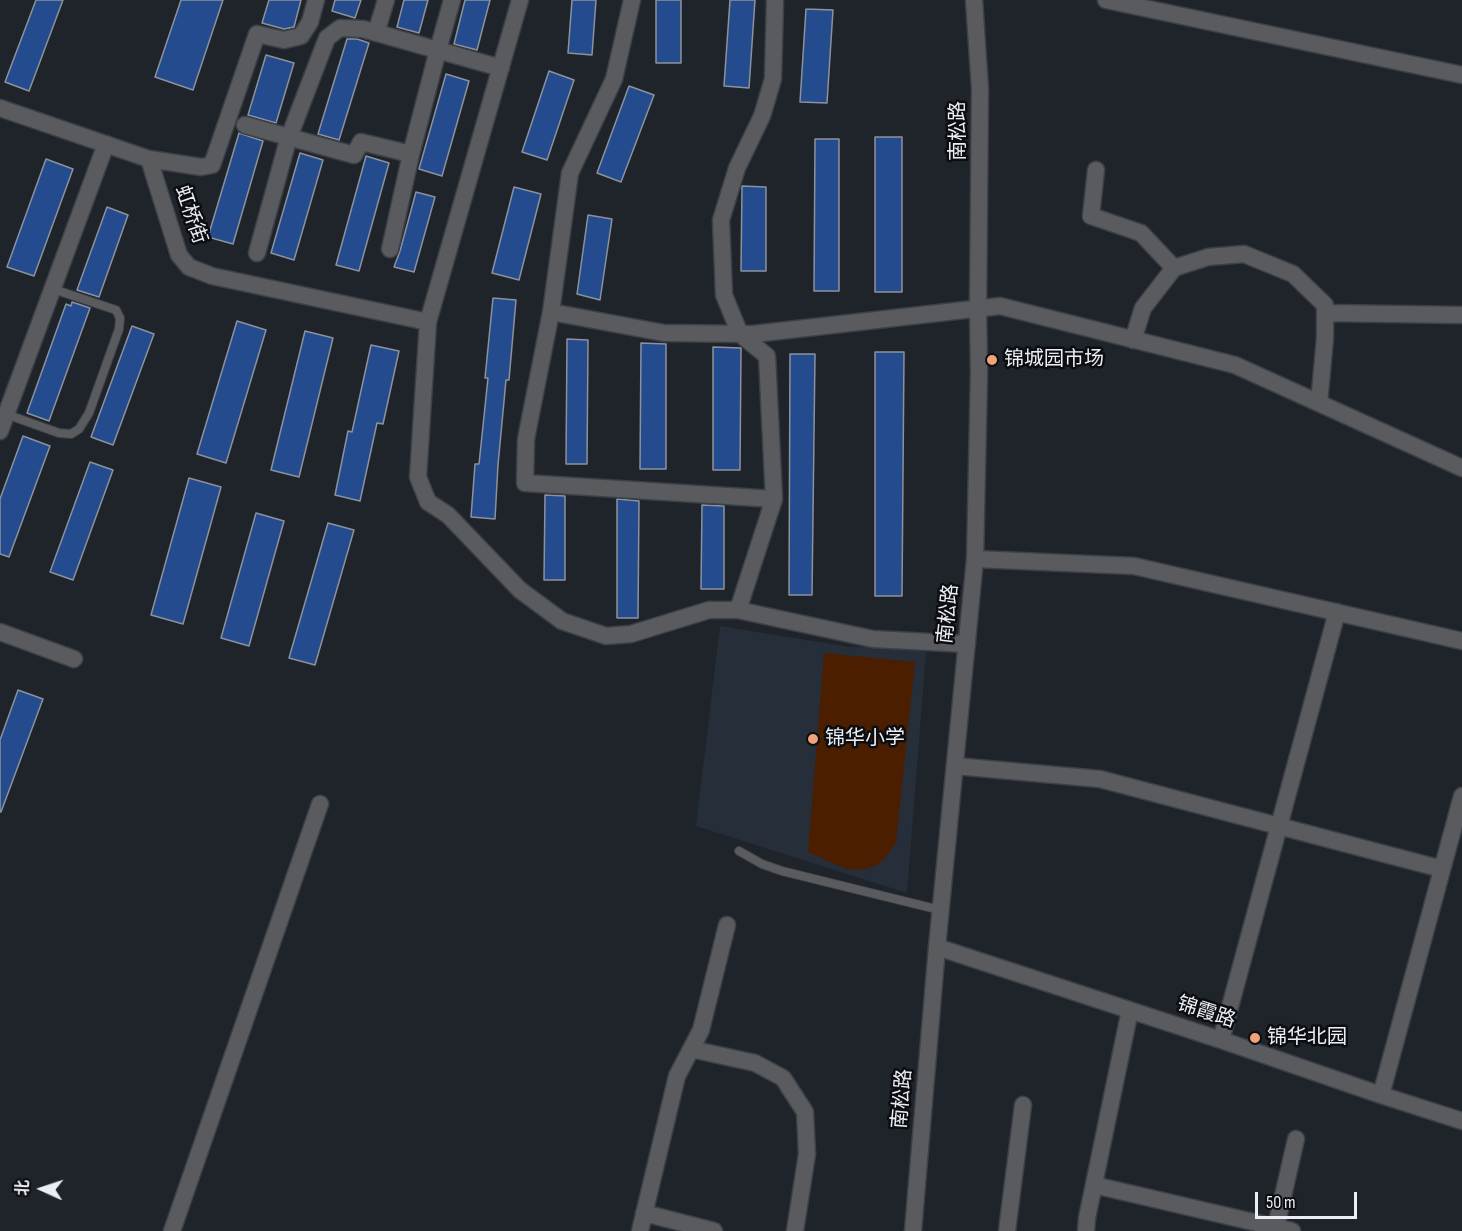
<!DOCTYPE html>
<html>
<head>
<meta charset="utf-8">
<style>
  body { margin:0 }
  #map { position:relative; width:1462px; height:1231px; overflow:hidden; background:#1f242b; font-family:"Sofia Sans Condensed","Noto Sans SC",sans-serif }
  canvas { display:block }
  .north { position:absolute; left:12px; top:1159px; width:60px; height:60px; -webkit-text-stroke:4px #0b0d10; paint-order:stroke; rotate:273deg; font-size:16px; font-weight:700; line-height:24px; text-align:center; color:#ebeef4 }
  .north::after { content:''; display:block; margin:auto; width:21px; height:27px; background:#ebeef4; clip-path:polygon(50% 0,100% 100%,50% 72%,0 100%) }
  .scale { position:absolute; left:1255px; top:1192px; width:102px; height:27px; box-sizing:border-box; border:3px solid #ebeef4; border-top:0; padding-left:8px; font-size:18px; line-height:21px; white-space:nowrap; color:#ebeef4; -webkit-text-stroke:4px #0b0d10; paint-order:stroke }
</style>
</head>
<body>
<div id="map">
<canvas width="1462" height="1231"></canvas>
<div class="north">北</div>
<div class="scale">50 m</div>
</div>
<script>
const ctx = document.querySelector('canvas').getContext('2d');
ctx.lineJoin = 'round';
function paint(path, color) { ctx.fillStyle = color; ctx.fill(path, 'evenodd'); }
const shape = rows => new Path2D(rows.map(r => 'M' + r).join(''));
function trace(path, color, width, dash) { ctx.strokeStyle = color; ctx.lineWidth = width; ctx.lineCap = dash ? 'butt' : 'round'; ctx.setLineDash(dash || []); ctx.stroke(path); }
function label(font, color, halo, rows, align = 'center') {
  ctx.font = font + ' "Sofia Sans Condensed","Noto Sans SC",sans-serif'; ctx.lineWidth = 5; ctx.setLineDash([]); ctx.textBaseline = 'middle'; ctx.strokeStyle = halo; ctx.fillStyle = color; for (const [text, x, y, turn = 0] of rows) {
    ctx.save(); ctx.translate(x, y); ctx.rotate((+turn || 0) * Math.PI / 180); ctx.textAlign = isNaN(turn) ? turn : align; if (halo) ctx.strokeText(text, 0, 0); ctx.fillText(text, 0, 0); ctx.restore();
  }
}
paint(shape([
  [720,626,850,647,886,646,926,652,907,893,696,826]
]), '#262e3a');
paint(shape([
  [824,653,915,662,896,842,886,857,875,866,861,870,846,869,808,852]
]), '#4c1e00');
const building = shape([
  [36,0,63,0,29,91,5,82,36,0],
  [181,0,223,0,193,90,155,77,181,0],
  [269,0,301,0,294,27,284,29,262,23,269,0],
  [335,0,361,0,355,18,332,11,335,0],
  [404,0,428,0,419,33,397,27,404,0],
  [465,0,490,0,477,50,454,44,465,0],
  [572,0,596,0,592,55,568,53,572,0],
  [656,0,681,0,681,63,656,63,656,0],
  [730,0,755,0,749,88,724,86,730,0],
  [806,9,833,10,827,103,800,102,806,9],
  [347,39,357,39,369,43,339,140,318,134,347,39],
  [266,55,294,63,276,123,248,115,266,55],
  [549,71,574,80,547,160,522,152,549,71],
  [446,74,469,81,442,176,419,169,446,74],
  [629,86,654,95,621,182,597,173,629,86],
  [239,133,263,141,233,244,208,237,239,133],
  [875,137,902,137,902,292,875,292,875,137],
  [815,139,839,139,839,291,814,291,815,139],
  [300,153,323,160,294,260,271,253,300,153],
  [366,156,389,163,359,271,336,265,366,156],
  [46,159,73,169,34,276,7,267,46,159],
  [742,186,766,187,766,271,741,271,742,186],
  [514,187,541,194,519,280,492,273,514,187],
  [416,192,435,197,414,272,394,267,400,251,416,192],
  [107,207,128,215,99,297,77,290,107,207],
  [588,215,612,219,600,300,577,294,588,215],
  [493,298,516,300,509,380,506,380,498,465,495,519,471,517,475,464,479,464,488,378,485,378,493,298],
  [72,302,90,308,49,421,27,413,66,304,71,306,72,302],
  [237,321,266,330,226,463,197,454,237,321],
  [132,326,154,334,113,445,91,437,132,326],
  [305,331,333,338,299,477,271,470,305,331],
  [567,339,588,340,587,464,566,464,567,339],
  [641,343,666,344,666,469,640,469,641,343],
  [371,345,399,351,383,424,377,423,360,501,335,495,348,431,352,432,371,345],
  [713,347,741,348,740,470,713,470,713,347],
  [875,352,904,352,902,596,875,596,875,352],
  [790,354,815,354,812,595,789,595,790,354],
  [23,436,50,446,9,557,0,554,0,499,23,436],
  [90,462,113,470,73,580,50,572,90,462],
  [189,478,221,487,183,624,151,615,189,478],
  [545,495,565,496,565,580,544,580,545,495],
  [617,499,639,501,638,618,617,618,617,499],
  [702,505,724,506,724,589,701,589,702,505],
  [256,513,284,521,249,646,221,638,256,513],
  [328,523,354,530,315,665,289,658,328,523],
  [18,690,43,699,1,812,0,812,0,740,18,690]
]);
paint(building, '#244b8d');
trace(building, '#8c929c', 1.5);
const service = shape([
  [3,413,59,433,71,434,79,429,89,413,119,329,120,318,116,310,53,289],
  [739,851,762,864,782,871,940,910]
]);
const minor = shape([
  [520,0,428,322,418,477,428,502,448,515,520,590,562,621,606,636,631,634,709,610,738,610,873,639,967,644],
  [632,0,614,79,570,173,551,312,526,439,525,483,774,499,738,610],
  [1106,0,1462,75],
  [376,33,386,0],
  [0,108,149,159,179,255,189,267,212,276,428,322],
  [245,125,354,155,361,142,411,154],
  [149,159,201,167,212,165,257,34,284,40,301,36,310,22,316,0],
  [1096,170,1091,216,1141,233,1174,268],
  [390,249,411,154,438,50,452,0],
  [257,253,288,140,327,38,340,28,363,29,501,68],
  [551,312,664,333,753,334,1000,306,1235,365,1462,468],
  [1325,313,1462,315],
  [1133,340,1143,308,1174,268,1208,257,1244,254,1293,274,1325,305,1325,338,1319,403],
  [0,431,106,144],
  [774,499,767,356,740,334,724,295,721,220,737,168,762,116,773,79,775,0],
  [975,559,1134,566,1462,641],
  [0,632,74,659],
  [955,766,1100,779,1442,869],
  [937,947,1221,1040,1381,1095,1462,1121],
  [1221,1040,1337,612],
  [691,1049,755,1063,783,1078,805,1112,807,1154,795,1231],
  [1381,1095,1462,796],
  [1094,1185,1292,1231],
  [644,1213,714,1231],
  [172,1231,320,804],
  [640,1231,677,1076,701,1030,727,925],
  [1007,1231,1023,1105],
  [1086,1231,1087,1218,1130,1010],
  [1275,1231,1296,1139]
]);
const tertiary = shape([
  [913,1231,937,947,975,559,979,373,978,308,980,89,974,0]
]);
trace(service, '#3c4047', 10);
trace(minor, '#3c4047', 19);
trace(tertiary, '#3c4047', 19);
trace(service, '#595b5f', 8);
trace(minor, '#595b5f', 16);
trace(tertiary, '#595b5f', 16);
for (const [x, y, r, color] of [
  [992,360,6,"#f0a278"],
  [813,739,6,"#f0a278"],
  [1255,1038,6,"#f0a278"]
]) { const dot = new Path2D(); dot.arc(x, y, r, 0, 2 * Math.PI); ctx.fillStyle = color; ctx.fill(dot); trace(dot, '#0b0d10', 2); }
label('20px', '#ebeef4', '#0b0d10', [
  ["南松路",959,131,-90],
  ["虹桥街",190,215,71],
  ["南松路",949,614,-84],
  ["锦霞路",1206,1013,18],
  ["南松路",903,1099,-85]
]);
label('20px', '#ebeef4', '#0b0d10', [
  ["锦城园市场",1004,360],
  ["锦华小学",825,739],
  ["锦华北园",1267,1038]
], 'left');
</script>
</body>
</html>
